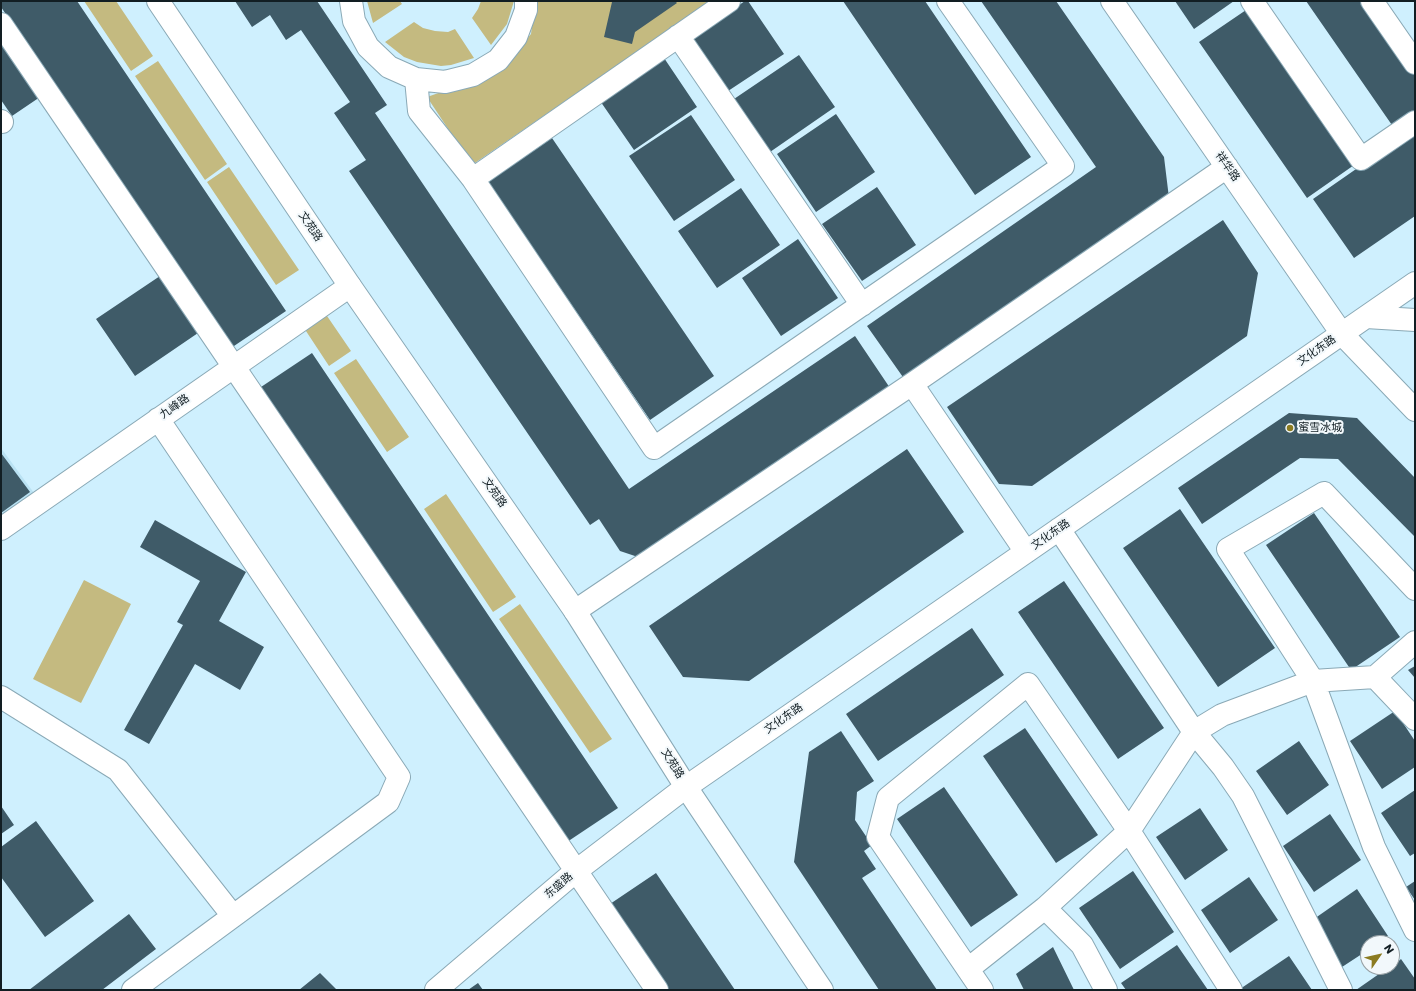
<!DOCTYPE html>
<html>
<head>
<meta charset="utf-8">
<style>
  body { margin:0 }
  #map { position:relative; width:1416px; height:991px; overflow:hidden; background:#cff0fe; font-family:Poppins,sans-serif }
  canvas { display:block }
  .frame { position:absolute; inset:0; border:2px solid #121e23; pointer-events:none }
  .north { position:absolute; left:1360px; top:935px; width:40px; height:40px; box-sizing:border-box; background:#f2f8fb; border:1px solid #98a1a5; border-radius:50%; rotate:56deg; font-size:11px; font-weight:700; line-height:16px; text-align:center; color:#121e23 }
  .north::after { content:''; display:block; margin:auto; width:14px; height:18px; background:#8b7b21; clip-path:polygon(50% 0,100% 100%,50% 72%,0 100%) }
</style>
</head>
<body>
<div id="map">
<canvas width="1416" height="991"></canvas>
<div class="frame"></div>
<div class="north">N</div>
</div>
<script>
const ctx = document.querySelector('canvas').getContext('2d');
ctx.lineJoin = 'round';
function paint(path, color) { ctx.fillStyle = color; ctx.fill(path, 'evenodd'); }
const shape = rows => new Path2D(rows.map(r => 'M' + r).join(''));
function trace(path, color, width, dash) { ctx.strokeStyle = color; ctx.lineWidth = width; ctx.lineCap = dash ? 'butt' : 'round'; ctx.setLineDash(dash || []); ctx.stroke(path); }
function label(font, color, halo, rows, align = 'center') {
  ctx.font = font + ' Poppins,"Noto Sans SC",sans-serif'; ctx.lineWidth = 4; ctx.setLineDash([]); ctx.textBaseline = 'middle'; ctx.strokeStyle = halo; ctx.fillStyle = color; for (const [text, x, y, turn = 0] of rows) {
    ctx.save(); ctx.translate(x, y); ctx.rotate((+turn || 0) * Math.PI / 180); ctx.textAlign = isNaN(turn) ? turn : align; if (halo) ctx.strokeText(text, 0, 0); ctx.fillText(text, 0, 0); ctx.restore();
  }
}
paint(shape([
  [1,448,34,493,1,516]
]), '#bae2f3');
paint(shape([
  [84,1,116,1,153,56,131,71],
  [367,1,400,1,402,4,373,23],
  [481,1,514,1,507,24,491,45,472,18,478,9],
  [535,1,711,1,472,165,427,97,473,81,509,60,531,34],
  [414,22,423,28,435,31,448,32,455,29,474,58,451,65,441,66,417,62,404,57,385,42],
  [158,61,227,164,205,180,135,76],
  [229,167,299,270,276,285,207,182],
  [325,313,351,351,329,366,304,328],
  [356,359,409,437,387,452,334,373],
  [446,494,516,597,493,612,424,509],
  [84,580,131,604,81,703,33,679],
  [520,604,612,739,590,753,499,619]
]), '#c4ba80');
paint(shape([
  [1,1,77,1,286,311,231,348,1,7],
  [235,1,317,1,387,105,375,113,629,489,855,336,890,388,641,558,620,551,599,519,590,525,349,171,366,160,334,113,350,102,301,30,286,40,270,15,252,27],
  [615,1,675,1,677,3,635,32,632,44,604,37,612,2],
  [745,1,748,1,784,54,722,95,686,41],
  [843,1,925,1,1031,157,975,195],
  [981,1,1056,1,1164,157,1169,198,905,380,867,326,1096,167],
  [1175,1,1234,1,1194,29],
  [1306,1,1364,1,1415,74,1415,114,1394,128],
  [1249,8,1357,163,1307,198,1199,42],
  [1,33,43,95,12,116,1,100],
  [660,52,697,107,634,150,596,95],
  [799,55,835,107,770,152,734,99],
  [836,114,875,172,816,212,777,154],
  [691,115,735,180,674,221,629,156],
  [1415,128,1415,216,1354,258,1313,199],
  [552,138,714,376,650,420,488,182],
  [877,187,916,245,862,281,822,224],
  [741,188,780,245,717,288,678,231],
  [1223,220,1258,273,1247,336,1032,486,999,484,947,407],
  [798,239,838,298,781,336,742,278],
  [160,276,198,333,135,376,96,319],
  [312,353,618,808,567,842,261,387],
  [1289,413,1357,418,1415,478,1415,537,1338,459,1300,458,1202,524,1178,488],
  [907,449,964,532,749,681,683,677,649,626],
  [1,453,30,492,1,513],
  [1180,509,1275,648,1218,687,1123,548],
  [1314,513,1400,637,1351,670,1266,545],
  [155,520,246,572,219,621,264,647,240,690,195,664,149,744,124,730,183,625,177,622,200,581,140,547],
  [1064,581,1164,728,1118,759,1018,612],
  [972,628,1004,675,878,761,846,714],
  [1415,666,1415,678,1408,670],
  [1395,711,1415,741,1415,767,1382,789,1350,741],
  [1025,728,1098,835,1056,863,983,756],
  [841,731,874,781,857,792,855,820,872,845,864,851,876,869,862,878,937,990,879,990,794,862,809,752],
  [1299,741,1329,785,1287,815,1256,771],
  [944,787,1018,895,971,927,897,819],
  [1415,790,1415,853,1410,856,1381,813],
  [1,806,14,825,1,834],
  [1200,808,1228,850,1185,880,1156,837],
  [1330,814,1361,860,1314,892,1283,846],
  [36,821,94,901,45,937,1,877,1,847],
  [1133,871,1174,932,1120,969,1079,908],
  [656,873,735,990,668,990,610,904],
  [1249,877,1278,920,1230,953,1201,910],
  [1415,881,1415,900,1406,887],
  [1357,889,1388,936,1378,943,1368,943,1368,950,1342,967,1311,921],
  [129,914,156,949,102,990,29,990],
  [1177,945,1208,990,1126,990,1121,983],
  [1053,947,1074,990,1024,990,1016,974],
  [1289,956,1312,990,1241,990,1240,989],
  [1401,959,1415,979,1415,990,1356,990,1389,967,1392,967],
  [320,973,337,990,299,990],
  [478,983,483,990,468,990]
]), '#3f5b68');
const minor = shape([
  [351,1,354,21,368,47,389,67,416,79,445,82,473,75,498,60,516,37,526,10,526,1],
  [1112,1,1342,334,1415,410],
  [1252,1,1361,159,1415,122],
  [1372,1,1415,63],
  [1,24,657,990],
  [678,36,862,305],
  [416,79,419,111,473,179,654,448,1063,166,948,1],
  [1,121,2,122],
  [473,179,729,1],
  [1366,317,1415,320],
  [912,384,1026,552],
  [1,529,350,286],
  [1059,529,1194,732,1223,767,1243,796,1341,990],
  [1415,589,1324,493,1228,549,1313,681,1375,677,1415,642],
  [575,611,912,384,1227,167],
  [1375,677,1415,719],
  [1,697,118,770,233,916],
  [1045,908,1082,945,1106,990],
  [968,969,1045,908,1129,831,1028,684,888,798,878,837,982,990],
  [133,990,388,802,399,777,158,419],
  [436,990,576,871,686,787,1415,283],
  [1231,990,1129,831,1194,732,1222,715,1313,681,1374,847,1415,930]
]);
const major = shape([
  [158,1,350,286,575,611,686,787,822,990]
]);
trace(minor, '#8aa9b6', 24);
trace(major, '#8aa9b6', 24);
trace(minor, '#fff', 22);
trace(major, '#fff', 22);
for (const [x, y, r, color] of [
  [1290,428,4,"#8b7b21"]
]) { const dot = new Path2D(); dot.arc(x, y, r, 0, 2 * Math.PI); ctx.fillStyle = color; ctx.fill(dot); trace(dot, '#f2f8fb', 1.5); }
label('11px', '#121e23', '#f2f8fb', [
  ["祥华路",1227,167,55],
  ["文苑路",310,227,56],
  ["文化东路",1317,351,-35],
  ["九峰路",175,407,-35],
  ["文苑路",494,493,55],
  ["文化东路",1051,535,-35],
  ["文化东路",784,719,-35],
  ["文苑路",672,764,58],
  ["东盛路",559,886,-40]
]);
label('11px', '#121e23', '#f2f8fb', [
  ["蜜雪冰城",1298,428]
], 'left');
</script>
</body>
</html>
